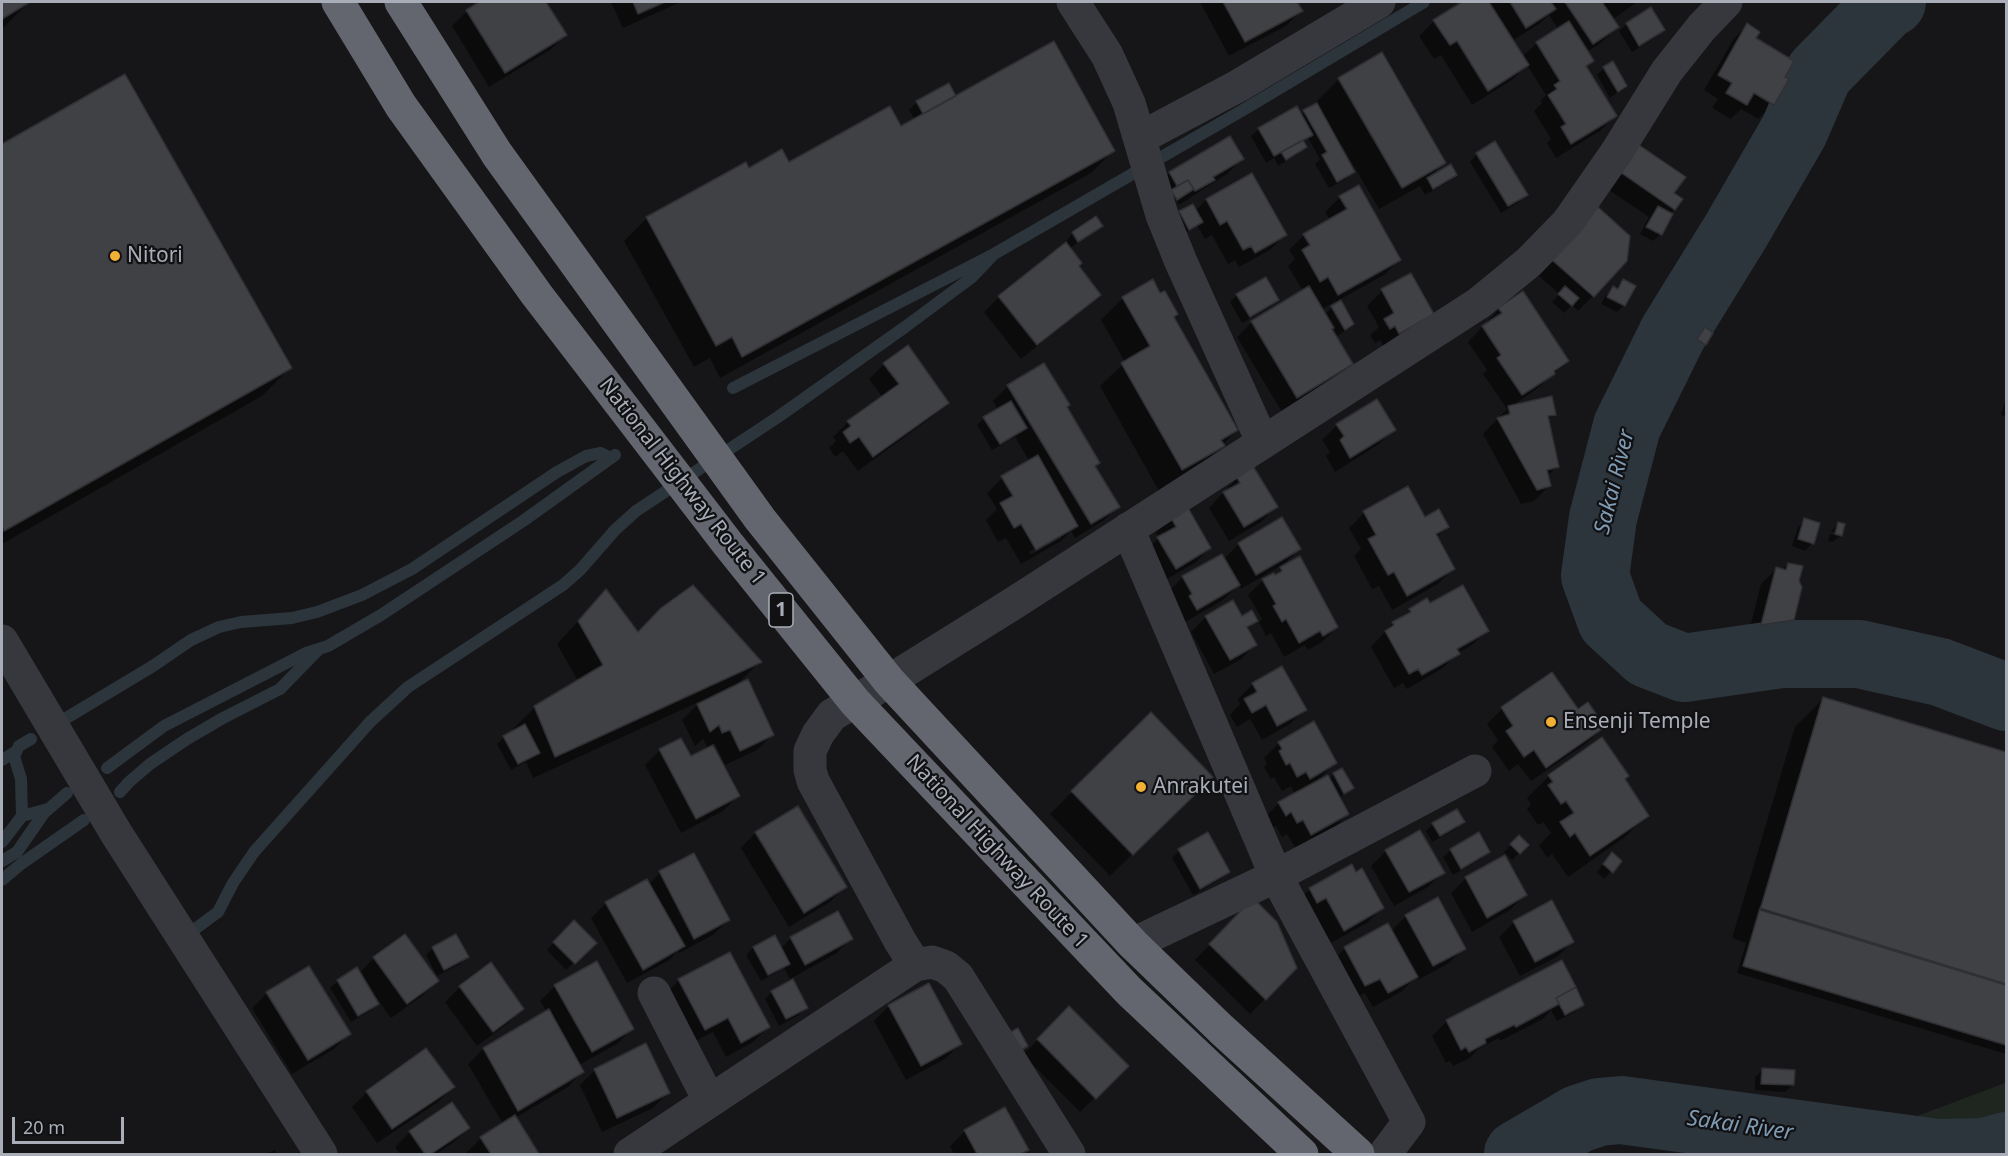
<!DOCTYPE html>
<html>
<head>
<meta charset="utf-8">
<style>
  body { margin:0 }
  #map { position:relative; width:2008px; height:1156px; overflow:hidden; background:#161618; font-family:"Noto Sans",sans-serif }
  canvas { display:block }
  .frame { position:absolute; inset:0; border:3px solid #a8adb8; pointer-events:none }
  .scale { position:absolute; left:12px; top:1117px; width:112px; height:27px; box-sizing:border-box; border:3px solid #a8adb8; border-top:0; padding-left:8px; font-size:18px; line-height:21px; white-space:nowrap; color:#a8adb8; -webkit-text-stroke:4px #111113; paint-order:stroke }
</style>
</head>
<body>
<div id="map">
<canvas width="2008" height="1156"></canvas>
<div class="frame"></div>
<div class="scale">20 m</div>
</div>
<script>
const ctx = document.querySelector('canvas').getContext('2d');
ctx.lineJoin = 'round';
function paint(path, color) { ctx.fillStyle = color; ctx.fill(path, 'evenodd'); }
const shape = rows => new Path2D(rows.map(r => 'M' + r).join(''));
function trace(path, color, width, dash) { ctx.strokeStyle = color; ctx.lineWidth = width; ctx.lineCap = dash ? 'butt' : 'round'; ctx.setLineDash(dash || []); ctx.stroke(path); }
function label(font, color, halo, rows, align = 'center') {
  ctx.font = font + ' "Noto Sans",sans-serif'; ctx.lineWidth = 4.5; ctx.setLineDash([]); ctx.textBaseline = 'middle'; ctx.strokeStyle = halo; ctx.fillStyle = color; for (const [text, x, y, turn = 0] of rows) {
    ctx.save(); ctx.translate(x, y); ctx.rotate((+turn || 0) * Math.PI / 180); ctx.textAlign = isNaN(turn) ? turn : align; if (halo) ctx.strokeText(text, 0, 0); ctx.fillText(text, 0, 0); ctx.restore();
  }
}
paint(shape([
  [2005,1083,2006,1083,2006,1154,1816,1154]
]), '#1e261f');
paint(shape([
  [2,2,29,2,2,29],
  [482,2,544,2,565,35,550,50,489,87,452,26,467,11],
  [611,2,681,2,623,28],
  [1200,2,1296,2,1301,11,1286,26,1229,56],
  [1465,2,1637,2,1612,20,1617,27,1602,42,1587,52,1592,61,1585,67,1615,116,1600,131,1556,158,1547,143,1551,139,1534,111,1542,103,1540,101,1546,95,1527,65,1512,80,1472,105,1441,55,1434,59,1419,36,1434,21],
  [1549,15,1558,29,1537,43,1522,57,1512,41,1539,24],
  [1627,24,1663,30,1656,37,1632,52,1619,31],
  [1747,25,1754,39,1787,80,1773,104,1758,119,1741,109,1731,119,1712,108,1718,99,1704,90,1733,40],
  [1382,54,1444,162,1431,176,1456,175,1448,182,1425,195,1420,186,1379,209,1342,146,1340,147,1353,172,1346,179,1329,188,1315,164,1320,159,1308,138,1303,142,1305,147,1298,154,1278,166,1274,158,1266,163,1251,136,1259,129,1300,115,1318,104,1317,101,1339,79],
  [1604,68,1626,86,1610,98,1597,75],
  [125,76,290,368,262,396,2,544,2,146],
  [948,85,954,95,1113,151,1091,173,720,378,710,358,694,367,624,241,646,219,745,164,748,170,788,164,900,128,915,120,909,110,917,102],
  [1477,154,1526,194,1519,202,1501,213,1470,162],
  [1242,159,1227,174,1179,205,1177,201,1169,206,1155,188,1170,173],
  [1624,162,1681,200,1670,214,1661,234,1653,241,1640,234,1649,217,1606,188],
  [1252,175,1285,235,1270,250,1239,267,1235,260,1228,264,1212,235,1205,239,1197,225,1181,236,1172,220,1180,213,1192,206,1195,211,1206,200],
  [1340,197,1399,260,1384,275,1339,300,1353,324,1345,331,1335,337,1351,364,1336,379,1282,412,1237,337,1252,322,1303,291,1288,266,1295,259,1289,250,1304,235,1330,220,1325,212],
  [1336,301,1337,302,1324,315,1321,310],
  [1583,224,1593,296,1578,311,1572,305,1564,313,1552,302,1559,294,1538,275],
  [1101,226,1069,249,1077,266,1099,294,1084,309,1021,359,984,312,999,297,1067,243,1066,241,1073,233],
  [1624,281,1624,305,1617,312,1601,304,1606,295],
  [1382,291,1432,314,1384,347,1380,340,1375,343,1370,335,1379,327,1367,306],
  [1237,295,1277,300,1270,307,1242,323,1230,302],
  [1123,298,1173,318,1237,430,1201,467,1159,491,1100,386,1125,362,1101,320],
  [1499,309,1567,361,1538,388,1512,406,1554,414,1547,421,1557,466,1547,477,1549,486,1534,501,1521,504,1483,434,1507,409,1483,374,1487,370,1468,342],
  [1705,329,1711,333,1697,351,1691,347],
  [884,364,947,402,932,417,858,471,843,451,835,457,829,448,836,441,833,437,848,422,883,398,869,379],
  [1008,386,1065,408,1094,467,1118,507,1103,521,1075,538,1071,531,1061,541,1021,564,1006,538,998,542,986,520,997,509,987,493,1002,478,1030,462,1015,437,992,450,977,425,984,418,998,410,993,401],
  [1061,534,1061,538,1030,555,1029,552],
  [2006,398,2006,416,2001,415],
  [1337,425,1394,429,1379,444,1335,472,1326,456,1330,452,1322,440],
  [1237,478,1276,507,1261,522,1229,541,1209,508],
  [1407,489,1424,519,1447,527,1436,538,1453,569,1438,584,1392,610,1379,586,1372,589,1354,556,1361,549,1349,528,1364,513],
  [1171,518,1210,548,1195,563,1160,583,1143,553,1159,538,1156,533],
  [1805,520,1812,543,1805,551,1792,546,1798,527],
  [1838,524,1841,535,1833,542,1828,541,1830,534,1838,536,1838,533,1831,531],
  [1239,544,1299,549,1284,564,1241,589,1239,585,1223,600,1182,624,1168,592,1183,577,1223,560],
  [1300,558,1337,627,1322,642,1308,650,1305,645,1284,657,1271,633,1266,636,1259,622,1262,619,1248,595,1263,580,1274,576,1281,569],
  [1788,564,1792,620,1777,635,1747,639,1761,584,1776,569,1782,570],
  [606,591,638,634,760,662,735,686,772,735,757,750,725,765,715,744,711,746,738,796,723,811,681,833,645,765,660,750,680,740,691,758,708,749,703,739,695,746,682,720,701,701,533,778,526,762,511,770,497,744,504,737,514,731,513,729,535,707,578,681,557,644],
  [1233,602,1242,618,1256,620,1247,630,1255,645,1240,660,1214,674,1191,632,1206,617],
  [1430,606,1487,630,1472,645,1458,653,1443,668,1407,689,1403,683,1394,688,1371,647,1393,623,1402,618,1410,610],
  [1282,668,1305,710,1290,724,1262,740,1250,719,1237,727,1230,715,1240,704,1238,699,1253,684],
  [1552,674,1577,711,1603,727,1588,742,1531,781,1518,764,1509,771,1492,747,1498,740,1487,724,1502,709],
  [1824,698,2006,754,2006,1054,1737,973,1746,943,1732,938,1795,727],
  [1602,739,1623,780,1647,815,1625,837,1568,877,1552,854,1547,858,1539,845,1551,833,1543,822,1538,825,1527,809,1531,804,1527,798,1549,776],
  [1279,743,1335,763,1316,782,1328,779,1341,770,1352,788,1339,798,1348,814,1333,829,1296,849,1287,834,1282,837,1276,826,1270,829,1264,818,1279,803,1295,794,1291,786,1282,791,1274,777,1271,779,1264,767,1267,764,1264,758],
  [1072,792,1189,799,1110,876,1050,814],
  [1463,821,1456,829,1432,842,1426,831,1433,824],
  [755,833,845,887,830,902,789,927,741,848],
  [1207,834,1228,872,1221,879,1193,895,1172,858,1179,851],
  [1519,837,1527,845,1512,860,1504,852],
  [1451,850,1488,852,1481,859,1453,875,1443,857],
  [1386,851,1443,872,1428,887,1394,906,1371,866],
  [1504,857,1525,895,1510,910,1472,932,1451,893,1466,878],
  [1620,861,1604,879,1597,872,1605,862],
  [660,873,728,920,713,935,679,953,678,951,668,961,627,983,591,918,606,903,649,884],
  [1355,874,1382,908,1367,923,1329,944,1295,904,1310,889],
  [1253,901,1296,968,1250,1014,1195,960],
  [1551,902,1572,942,1557,957,1520,976,1499,937,1514,922],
  [1406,916,1464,948,1449,963,1418,980,1416,977,1401,992,1373,1007,1365,993,1350,1000,1330,963,1345,948,1388,925,1391,931],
  [574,922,595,943,566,970,547,950],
  [405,937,437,981,422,996,391,1018,373,993,371,995,377,1004,370,1011,351,1022,330,988,338,981,359,973,374,958],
  [774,937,780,949,791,938,851,938,837,953,790,979,784,968,761,981,746,955,753,948],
  [433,948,467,957,460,964,437,976,426,955],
  [1561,962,1582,1004,1575,1012,1557,1021,1551,1010,1543,1019,1500,1041,1499,1038,1478,1049,1470,1058,1453,1066,1450,1061,1446,1063,1432,1036,1447,1021],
  [679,980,768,1027,753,1042,726,1057,713,1032,690,1044,664,995],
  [555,986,632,1029,617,1044,579,1065,582,1072,568,1087,515,1118,538,1154,467,1154,466,1153,481,1138,503,1124,468,1064,483,1049,547,1012,540,1001],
  [460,987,522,1009,507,1024,477,1046,445,1002],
  [772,992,806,1008,799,1015,779,1026,765,999],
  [267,993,349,1034,334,1049,292,1074,252,1008],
  [889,1006,960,1044,945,1059,906,1080,874,1021],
  [1069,1008,1127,1066,1080,1112,1023,1055],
  [426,1050,453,1087,438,1102,377,1143,352,1107,367,1092],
  [595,1070,668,1093,653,1108,602,1132,580,1085],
  [1763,1070,1793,1085,1785,1092,1755,1090,1755,1077],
  [1005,1109,1027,1150,1022,1154,954,1154,950,1146,965,1131],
  [468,1128,453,1143,436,1154,400,1154,395,1147,410,1132],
  [275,1150,278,1154,265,1154]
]), '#0007');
trace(shape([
  [733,388,994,254,1243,110,1424,2],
  [68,717,153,666,191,640,219,627,241,622,292,618,317,612,362,595,412,569,557,472,586,456,601,453,611,458],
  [2,760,15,752],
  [107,768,164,726,306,653,328,646,381,615,523,521,615,455],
  [120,792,129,782,150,764,187,739,223,718,280,689,319,649],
  [22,816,21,779,14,756,19,746,31,739],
  [2,842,22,816,48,809],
  [2,861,17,852,44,813,67,793],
  [2,880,21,864,84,820],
  [195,929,218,912,233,883,254,852,370,722,408,687,563,585,580,570,615,530,636,511,778,417,905,327,971,278,994,254]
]), '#2c353c', 12);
trace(shape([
  [1892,2,1885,6,1819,73,1794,131,1736,231,1673,333,1627,426,1603,518,1595,576,1611,620,1648,654,1684,668,1781,654,1859,654,1940,672,2006,697],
  [1518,1154,1578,1119,1599,1112,1621,1110,1937,1153,1984,1152,2006,1146]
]), '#2c353c', 68);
const building = shape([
  [2,2,30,2,2,19,2,2],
  [479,2,546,2,567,35,505,73,466,10,479,2],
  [633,2,665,2,638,14,633,2],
  [1223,2,1297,2,1303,11,1245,42,1223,2],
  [1462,2,1489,2,1529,65,1488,91,1457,41,1450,45,1433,20,1462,2],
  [1510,2,1551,2,1556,9,1526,28,1510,2],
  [1565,2,1602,2,1619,27,1593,44,1565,2],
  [1651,7,1665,30,1639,46,1626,23,1651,7],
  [1569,21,1594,61,1586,66,1617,116,1571,144,1561,127,1566,124,1548,95,1557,89,1554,85,1560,81,1536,42,1569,21],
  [1747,23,1760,32,1756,38,1794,61,1785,77,1789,79,1774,105,1754,93,1747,105,1726,93,1732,83,1718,75,1747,23],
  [1054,41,1115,151,742,357,732,337,716,346,646,217,746,162,749,168,782,149,789,162,890,106,901,126,1054,41],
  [1382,52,1446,163,1402,188,1338,78,1382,52],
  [1613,61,1627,86,1618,92,1603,67,1613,61],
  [125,74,292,368,4,531,2,526,2,144,125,74],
  [949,83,956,96,923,114,916,101,949,83],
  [1317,103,1355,172,1337,182,1322,155,1327,152,1303,110,1317,103],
  [1297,106,1313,135,1274,156,1258,128,1297,106],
  [1230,136,1244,159,1213,177,1215,180,1195,191,1188,180,1177,186,1169,172,1230,136],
  [1303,140,1307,147,1286,160,1281,152,1303,140],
  [1495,141,1528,195,1508,206,1476,153,1495,141],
  [1639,145,1686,177,1674,193,1683,199,1675,210,1620,172,1639,145],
  [1451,164,1457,175,1433,189,1427,178,1451,164],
  [1252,173,1287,235,1255,253,1251,246,1243,250,1227,221,1220,225,1206,199,1252,173],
  [1188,180,1194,189,1177,200,1171,190,1188,180],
  [1359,185,1401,260,1338,295,1328,277,1320,282,1302,250,1310,245,1303,234,1347,209,1339,196,1359,185],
  [1193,204,1203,222,1189,230,1179,211,1193,204],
  [1658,206,1673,214,1662,235,1646,227,1658,206],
  [1598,207,1630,236,1627,261,1594,297,1552,260,1598,207],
  [1096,216,1103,226,1078,242,1072,232,1096,216],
  [1066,242,1082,263,1079,266,1101,295,1037,345,998,296,1066,242],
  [1411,273,1434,314,1399,334,1395,326,1390,329,1384,319,1394,313,1381,289,1411,273],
  [1266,277,1279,300,1250,317,1236,294,1266,277],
  [1153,279,1160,293,1165,291,1178,314,1174,317,1238,430,1221,440,1225,446,1182,470,1121,363,1150,346,1122,297,1153,279],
  [1623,279,1636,286,1625,306,1607,297,1613,286,1618,289,1623,279],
  [1309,286,1334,328,1332,329,1353,364,1297,398,1251,321,1309,286],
  [1565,286,1579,298,1572,306,1558,294,1565,286],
  [1523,291,1569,361,1554,371,1555,374,1522,395,1497,358,1501,355,1482,326,1502,313,1498,308,1523,291],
  [1341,300,1354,324,1345,330,1331,306,1341,300],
  [1705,327,1713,333,1706,345,1697,339,1705,327],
  [908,345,949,403,873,457,859,437,850,443,843,432,851,426,847,421,899,384,883,363,908,345],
  [1044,363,1070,405,1067,407,1100,463,1095,466,1120,507,1091,524,1007,385,1044,363],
  [1552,396,1556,415,1548,416,1559,467,1547,470,1551,486,1537,490,1497,418,1510,414,1508,406,1552,396],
  [1377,399,1396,430,1350,458,1340,440,1344,436,1336,424,1377,399],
  [1011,401,1027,428,1000,444,983,417,1011,401],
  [1038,455,1078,526,1036,550,1021,524,1014,528,1000,503,1013,496,1001,476,1038,455],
  [1253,466,1278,507,1244,527,1223,492,1240,483,1236,476,1253,466],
  [1408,486,1425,517,1439,509,1449,527,1436,534,1455,569,1407,596,1394,572,1388,575,1368,539,1376,535,1363,511,1408,486],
  [1187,506,1211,548,1176,569,1157,537,1176,527,1170,516,1187,506],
  [1282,517,1301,549,1256,575,1238,543,1282,517],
  [1804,518,1820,523,1814,544,1798,539,1804,518],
  [1838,522,1845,524,1842,536,1835,534,1838,522],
  [1222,554,1240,585,1197,610,1189,596,1192,594,1182,576,1222,554],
  [1300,556,1338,627,1323,636,1320,631,1299,643,1286,619,1282,622,1273,606,1276,604,1262,579,1274,573,1275,575,1282,571,1280,567,1300,556],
  [1788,563,1803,566,1799,581,1802,587,1794,620,1761,625,1776,567,1786,570,1788,563],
  [693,585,762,662,555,757,534,706,603,665,578,621,606,589,638,632,661,608,693,585],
  [1463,585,1489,631,1457,649,1460,654,1422,675,1418,669,1409,674,1385,631,1394,625,1392,622,1411,612,1409,609,1427,598,1430,603,1463,585],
  [1233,600,1242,616,1252,610,1258,621,1247,627,1257,645,1230,660,1205,616,1233,600],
  [1282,666,1307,710,1277,726,1266,705,1252,713,1244,699,1257,692,1252,683,1282,666],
  [1552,672,1578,709,1588,702,1605,727,1546,768,1534,750,1524,757,1506,731,1513,726,1501,707,1552,672],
  [748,679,774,735,740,751,730,730,722,733,719,725,710,732,697,704,748,679],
  [1823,697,2006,752,2006,985,1760,910,1823,697],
  [1151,712,1213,777,1133,855,1071,791,1151,712],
  [1314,721,1337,763,1310,779,1306,772,1297,777,1290,763,1286,765,1279,751,1282,749,1278,742,1314,721],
  [525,724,540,753,518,764,503,736,525,724],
  [1602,737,1629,776,1625,779,1649,816,1590,856,1575,833,1570,837,1560,822,1574,813,1566,801,1561,804,1548,785,1553,782,1548,775,1602,737],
  [681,738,691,756,713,745,740,796,696,819,659,749,681,738],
  [1342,768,1354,788,1344,794,1333,773,1342,768],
  [1328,775,1349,814,1311,835,1303,820,1297,823,1291,812,1286,816,1278,802,1328,775],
  [798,806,847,887,804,913,755,832,798,806],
  [1457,809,1465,822,1440,836,1432,823,1457,809],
  [1420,830,1445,873,1409,892,1385,850,1420,830],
  [1208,832,1230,872,1200,889,1178,849,1208,832],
  [1479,832,1490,852,1461,869,1450,849,1479,832],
  [1519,835,1529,845,1520,854,1510,844,1519,835],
  [1612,852,1622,861,1613,873,1603,864,1612,852],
  [694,853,730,920,694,939,659,871,694,853],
  [1505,855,1527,895,1487,918,1465,877,1505,855],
  [1352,864,1356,872,1362,868,1384,908,1344,931,1326,898,1317,903,1309,888,1352,864],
  [647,879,685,946,643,970,605,902,647,879],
  [1438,897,1466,949,1433,966,1405,915,1438,897],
  [1253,898,1277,922,1297,968,1266,1000,1209,944,1253,898],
  [1552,900,1574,942,1535,962,1513,921,1552,900],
  [1760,908,2006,984,2006,1045,1743,966,1760,908],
  [838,911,853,939,805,965,790,937,838,911],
  [574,920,597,943,575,964,553,942,574,920],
  [1388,923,1418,977,1388,993,1380,979,1365,986,1344,947,1388,923],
  [405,934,439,981,407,1004,373,957,405,934],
  [456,934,469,957,444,970,432,947,456,934],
  [775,935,790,964,768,975,753,947,775,935],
  [730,952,770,1027,741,1043,728,1018,705,1030,678,979,730,952],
  [1562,960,1576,987,1556,998,1559,1004,1516,1027,1514,1025,1485,1039,1486,1043,1469,1052,1466,1047,1461,1050,1446,1020,1562,960],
  [597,961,634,1029,592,1052,554,985,597,961],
  [491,962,524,1009,493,1032,459,986,491,962],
  [309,966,351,1034,308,1060,266,992,309,966],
  [357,967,379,1004,358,1016,337,980,357,967],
  [793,979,808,1008,786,1019,771,991,793,979],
  [929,983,962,1044,921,1066,888,1005,929,983],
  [1576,987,1584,1005,1565,1015,1556,998,1576,987],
  [1069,1006,1129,1066,1096,1099,1037,1039,1069,1006],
  [549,1009,584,1072,518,1111,483,1048,549,1009],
  [1018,1028,1028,1046,1020,1051,1009,1033,1018,1028],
  [646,1043,670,1093,617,1118,594,1069,646,1043],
  [426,1048,455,1087,392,1129,366,1091,426,1048],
  [1762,1068,1795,1070,1794,1085,1761,1084,1762,1068],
  [452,1102,470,1128,431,1154,425,1154,409,1131,452,1102],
  [1005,1107,1029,1150,1020,1154,977,1154,964,1130,1005,1107],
  [515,1115,539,1154,491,1154,480,1137,515,1115]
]);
paint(building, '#404145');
trace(building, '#303034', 1.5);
trace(shape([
  [1073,2,1107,55,1129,103,1162,215,1181,262,1262,441],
  [1140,138,1238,86,1379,2],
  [1128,529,1276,876,1409,1122,1385,1154],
  [2,641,116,833,321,1154],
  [1133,944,1276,876,1475,771],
  [915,965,932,962,946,967,958,977,1069,1154],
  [654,993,709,1100],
  [630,1154,915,965,900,941,813,781,810,770,810,751,818,734,832,715,889,681,1014,603,1479,303,1529,262,1568,222,1616,153,1667,71,1702,27,1726,2]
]), '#37383d', 33);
trace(shape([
  [338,2,401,106,537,295,728,544,855,702,1129,991,1302,1154],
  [401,2,497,154,760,519,889,681,1133,944,1221,1029,1358,1154]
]), '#63666e', 33);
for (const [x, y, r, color] of [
  [115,256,6,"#f2b134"],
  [1551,722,6,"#f2b134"],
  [1141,787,6,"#f2b134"]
]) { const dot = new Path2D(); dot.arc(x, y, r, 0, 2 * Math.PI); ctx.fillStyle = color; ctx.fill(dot); trace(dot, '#111113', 2); }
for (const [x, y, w] of [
  [781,610,24]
]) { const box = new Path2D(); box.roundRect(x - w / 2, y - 17, w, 34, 4.5); ctx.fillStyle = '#111113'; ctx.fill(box); trace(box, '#a8adb8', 1.5); }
label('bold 20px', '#a8adb8', null, [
  ["1",781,610]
]);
label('21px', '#a8adb8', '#111113', [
  ["Nitori",127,256],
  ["Ensenji Temple",1563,722],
  ["Anrakutei",1153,787]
], 'left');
label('21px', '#a8adb8', '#111113', [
  ["National Highway Route 1",682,482,52],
  ["National Highway Route 1",997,852,47]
]);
label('italic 22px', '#7f9bb3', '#111113', [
  ["Sakai River",1615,482,-76],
  ["Sakai River",1740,1126,8]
]);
</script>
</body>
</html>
